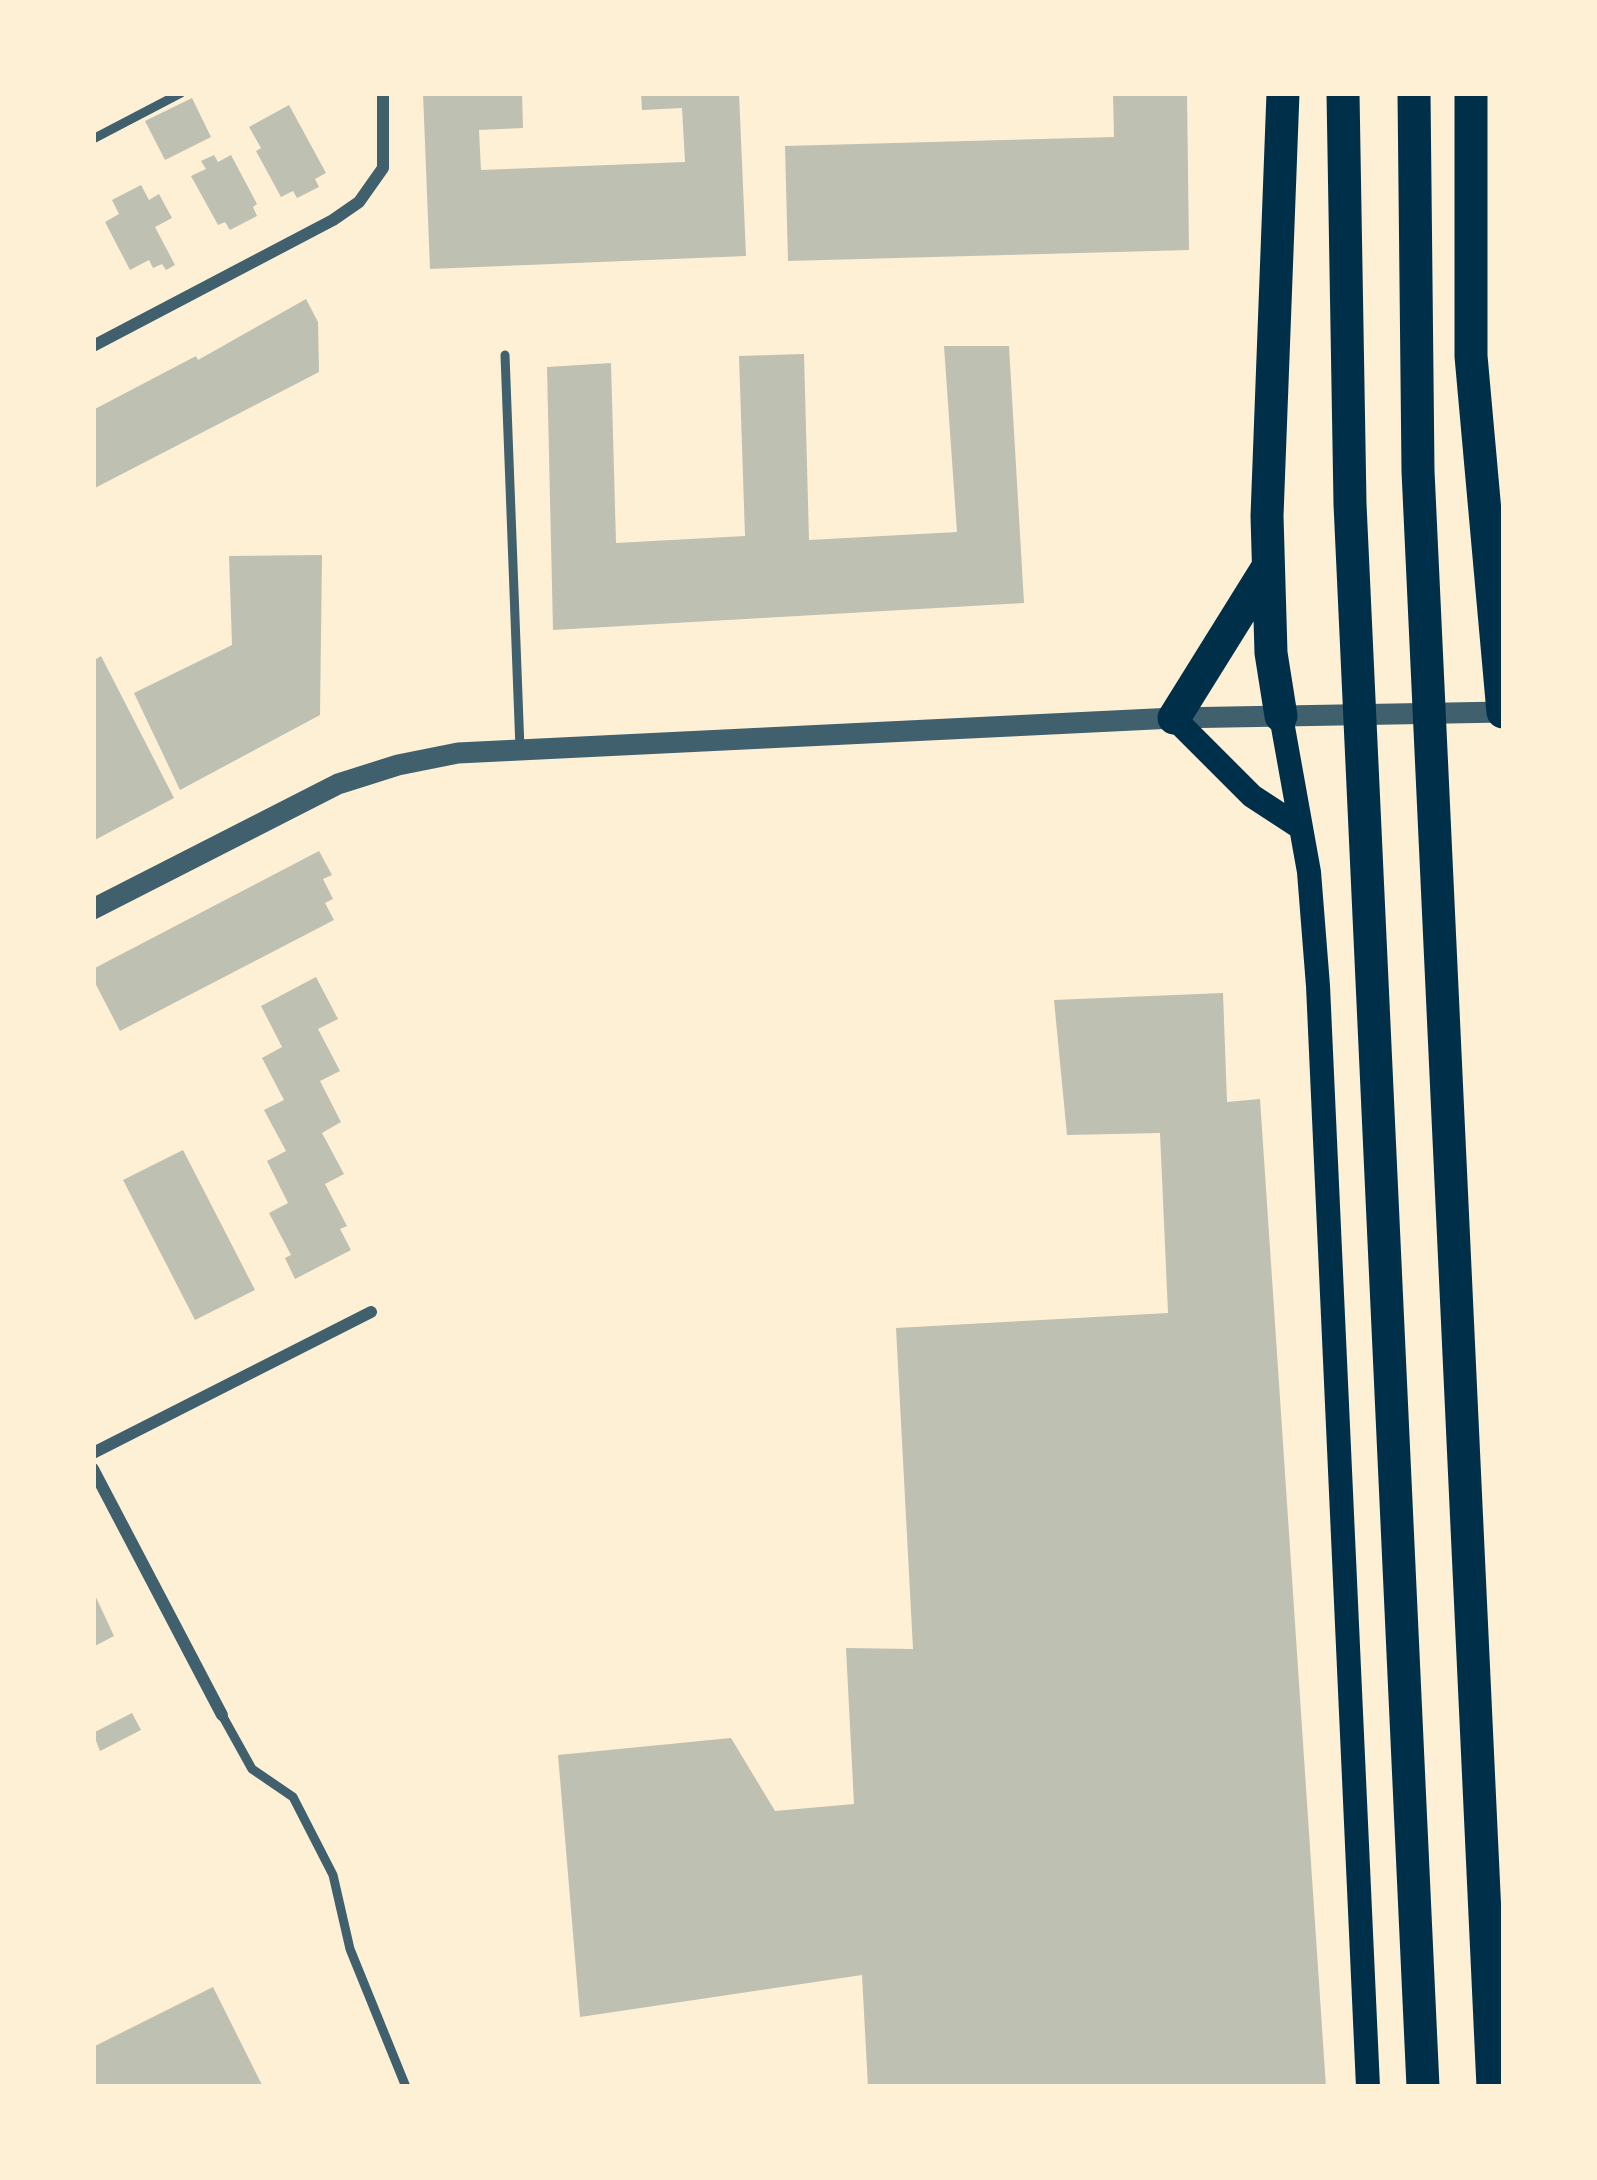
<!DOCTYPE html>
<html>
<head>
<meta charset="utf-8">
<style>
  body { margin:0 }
  #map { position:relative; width:1597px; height:2180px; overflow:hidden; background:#fdf0d5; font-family:Commissioner,sans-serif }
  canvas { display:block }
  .frame { position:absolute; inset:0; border:96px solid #fdf0d5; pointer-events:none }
</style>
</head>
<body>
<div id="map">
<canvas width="1597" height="2180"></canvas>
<div class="frame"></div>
</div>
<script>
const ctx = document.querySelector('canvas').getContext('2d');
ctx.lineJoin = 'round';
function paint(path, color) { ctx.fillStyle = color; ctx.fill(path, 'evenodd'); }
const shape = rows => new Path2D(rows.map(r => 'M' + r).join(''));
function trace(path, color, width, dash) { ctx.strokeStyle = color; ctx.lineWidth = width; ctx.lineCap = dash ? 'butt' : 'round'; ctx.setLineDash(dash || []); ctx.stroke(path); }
paint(shape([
  [423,93,522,93,523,128,479,130,481,170,685,162,682,108,642,110,641,93,739,93,746,256,430,269],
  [1113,93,1187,93,1189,250,788,261,785,146,1114,137],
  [192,98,211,137,165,160,145,121],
  [289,105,326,173,315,179,319,187,297,198,293,191,281,197,256,151,261,148,249,127],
  [214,155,218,162,231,155,257,204,253,207,257,216,230,230,225,222,218,225,191,176,206,169,201,161],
  [141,185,149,200,159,194,172,218,155,227,175,265,166,270,162,264,153,268,149,260,130,270,105,222,119,214,112,200],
  [306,299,318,322,319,372,93,489,93,410,196,356,198,360],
  [944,346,1009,346,1024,603,553,630,547,367,611,363,616,543,745,536,739,356,804,354,809,540,957,532],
  [322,555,320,715,180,790,134,693,232,645,229,556],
  [101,656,174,798,93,841,93,661],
  [319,851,332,875,323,879,333,899,325,903,334,920,120,1031,93,979,93,969],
  [316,977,338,1019,318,1029,340,1071,320,1081,341,1122,322,1133,344,1174,325,1184,347,1226,340,1229,351,1250,295,1279,285,1258,291,1255,269,1213,288,1203,267,1161,286,1151,264,1110,284,1100,262,1058,282,1047,261,1006],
  [1223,993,1227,1102,1260,1099,1326,2087,868,2087,862,1975,580,2017,558,1755,731,1738,775,1811,854,1804,846,1648,913,1649,896,1328,1168,1313,1160,1133,1067,1135,1054,1000],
  [183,1150,255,1290,195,1320,123,1180],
  [93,1591,114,1636,93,1647],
  [132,1713,141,1730,100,1751,93,1733],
  [213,1987,263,2087,93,2087,93,2047]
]), '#bec0b2');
trace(shape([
  [93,139,181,93],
  [505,355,520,749],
  [222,1715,252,1769,293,1797,333,1875,350,1949,406,2087]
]), '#3f606c', 9);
trace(shape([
  [93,346,333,220,359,202,383,168,383,93],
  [93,1453,371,1312],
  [93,1469,222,1715]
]), '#3f606c', 12);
trace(shape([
  [93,909,338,784,398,765,458,753,1174,718,1504,712]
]), '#3f606c', 21);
trace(shape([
  [1281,716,1309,872,1318,986,1368,2087],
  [1174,718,1252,796,1301,828]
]), '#003049', 24);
trace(shape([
  [1343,93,1350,504,1423,2087],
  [1414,93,1418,471,1493,2087],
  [1471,93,1471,356,1503,712],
  [1281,716,1271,653,1267,516,1283,93],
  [1174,718,1268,567]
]), '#003049', 33);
</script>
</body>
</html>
